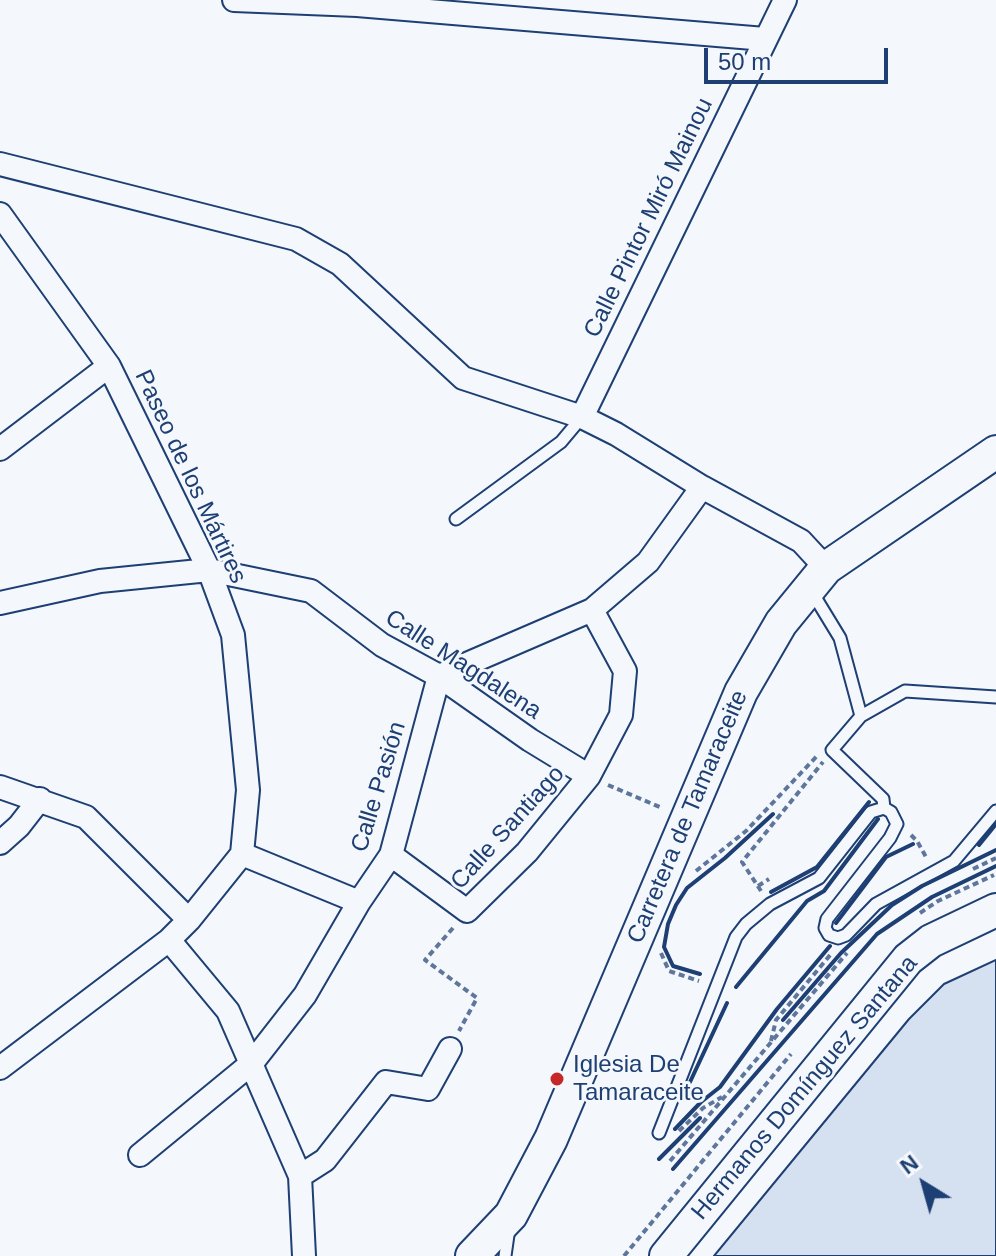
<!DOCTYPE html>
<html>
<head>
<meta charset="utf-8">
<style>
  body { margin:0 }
  #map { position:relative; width:996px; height:1256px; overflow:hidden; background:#f4f7fb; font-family:Helvetica,sans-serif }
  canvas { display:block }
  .north { position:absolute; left:884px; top:1144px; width:80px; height:80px; -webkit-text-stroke:6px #f4f7fb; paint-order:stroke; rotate:323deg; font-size:22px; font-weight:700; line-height:32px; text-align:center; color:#1d3f73 }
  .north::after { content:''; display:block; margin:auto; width:28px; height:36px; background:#1d3f73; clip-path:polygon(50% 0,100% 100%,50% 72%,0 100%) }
  .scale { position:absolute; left:704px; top:48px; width:184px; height:36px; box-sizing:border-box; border:4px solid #1d3f73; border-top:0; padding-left:10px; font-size:24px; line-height:28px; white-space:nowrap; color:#1d3f73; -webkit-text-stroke:6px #f4f7fb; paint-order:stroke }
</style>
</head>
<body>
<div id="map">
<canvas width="996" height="1256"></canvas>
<div class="north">N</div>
<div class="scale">50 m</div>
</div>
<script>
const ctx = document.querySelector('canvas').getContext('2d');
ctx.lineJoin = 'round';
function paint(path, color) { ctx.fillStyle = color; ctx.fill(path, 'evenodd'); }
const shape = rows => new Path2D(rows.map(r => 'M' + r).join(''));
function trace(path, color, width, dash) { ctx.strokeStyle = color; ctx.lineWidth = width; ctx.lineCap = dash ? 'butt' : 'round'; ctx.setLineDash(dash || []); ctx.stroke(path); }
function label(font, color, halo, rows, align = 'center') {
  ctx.font = font + ' Helvetica,sans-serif'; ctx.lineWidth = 6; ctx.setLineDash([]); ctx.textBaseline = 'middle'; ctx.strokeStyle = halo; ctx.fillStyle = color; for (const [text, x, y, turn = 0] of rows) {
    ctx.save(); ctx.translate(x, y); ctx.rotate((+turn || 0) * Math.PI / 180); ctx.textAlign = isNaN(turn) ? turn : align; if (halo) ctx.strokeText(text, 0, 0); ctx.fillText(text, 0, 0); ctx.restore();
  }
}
const building = shape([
  [996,960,996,1256,714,1256,909,1019,944,984,996,960]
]);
paint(building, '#d5e0f0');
trace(building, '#1d3f73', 2);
const lane = shape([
  [456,519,561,442,582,417],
  [812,592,840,638,861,716,905,691,996,697],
  [861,716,832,750,883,799,884,808],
  [659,1133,736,937,746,924,770,904,819,878,871,812,884,808,891,812,897,824,890,838,827,919,825,928,829,935,838,938,846,935,876,904,954,861,996,811],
  [505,1256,509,1228]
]);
const street = shape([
  [234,0,357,5,765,39],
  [0,164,296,239,340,264,463,378,582,417,616,434,702,487,801,541,826,568],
  [0,214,109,366,209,570,233,635,248,790,242,854,189,920,169,940,0,1068],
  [582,417,785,0],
  [0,449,109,366],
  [0,603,100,581,209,570,311,591,382,645,439,676,530,740,589,776],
  [0,787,86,817,189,920],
  [0,843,19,826,40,799],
  [242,854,359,902],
  [391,855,467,911,527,852,589,776,621,715,625,671,592,610],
  [169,940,228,1011,300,1176,304,1256],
  [140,1155,252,1063,305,995,359,902,391,855,439,676,592,610,648,562,702,487],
  [300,1176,325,1160,386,1082,428,1089,450,1049]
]);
const secondary = shape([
  [472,1256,511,1215,551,1139,741,692,781,623,826,568,996,452],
  [666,1256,908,959,931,941,996,910]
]);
trace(lane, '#1d3f73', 15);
trace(street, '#1d3f73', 26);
trace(secondary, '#1d3f73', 36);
trace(shape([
  [608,785,662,808],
  [911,835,917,841,926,857],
  [973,869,996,858],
  [696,871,746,831,817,756],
  [758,886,769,879],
  [761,891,742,862,823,762],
  [920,913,938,901,994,875],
  [453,928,425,960,477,998,459,1031],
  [661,953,669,971,699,981],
  [771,1041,776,1020,831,954],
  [679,1131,703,1108,722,1097],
  [670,1161,847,953],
  [624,1256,791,1054]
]), '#5e769c', 4, [6, 4]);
trace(lane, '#f4f7fb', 11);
trace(street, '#f4f7fb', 22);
trace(secondary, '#f4f7fb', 32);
trace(shape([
  [979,845,996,824],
  [771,892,817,867,869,802],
  [836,923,886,857,913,844],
  [700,974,673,966,664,947,668,924,676,905,687,888,725,858,773,814],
  [736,987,807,901,824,891,878,819],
  [783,1020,841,953,892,905,922,886,996,850],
  [690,1082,727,1003],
  [675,1129,701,1102,720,1087,777,1009,830,946],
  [659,1159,700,1118],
  [673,1169,877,934,932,897,996,866]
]), '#1d3f73', 4);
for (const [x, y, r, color] of [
  [557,1079,8,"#c62828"]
]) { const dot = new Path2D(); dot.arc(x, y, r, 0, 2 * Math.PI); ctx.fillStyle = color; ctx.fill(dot); trace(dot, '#f4f7fb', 3); }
label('24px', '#1d3f73', '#f4f7fb', [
  ["Calle Pintor Miró Mainou",649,218,-64],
  ["Paseo de los Mártires",190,477,65],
  ["Calle Magdalena",463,665,33],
  ["Calle Pasión",379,787,-73],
  ["Carretera de Tamaraceite",688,817,-67],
  ["Calle Santiago",508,828,-48],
  ["Hermanos Domínguez Santana",805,1088,-50]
]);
label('24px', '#1d3f73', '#f4f7fb', [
  ["Iglesia De",573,1065],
  ["Tamaraceite",573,1093]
], 'left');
</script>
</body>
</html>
